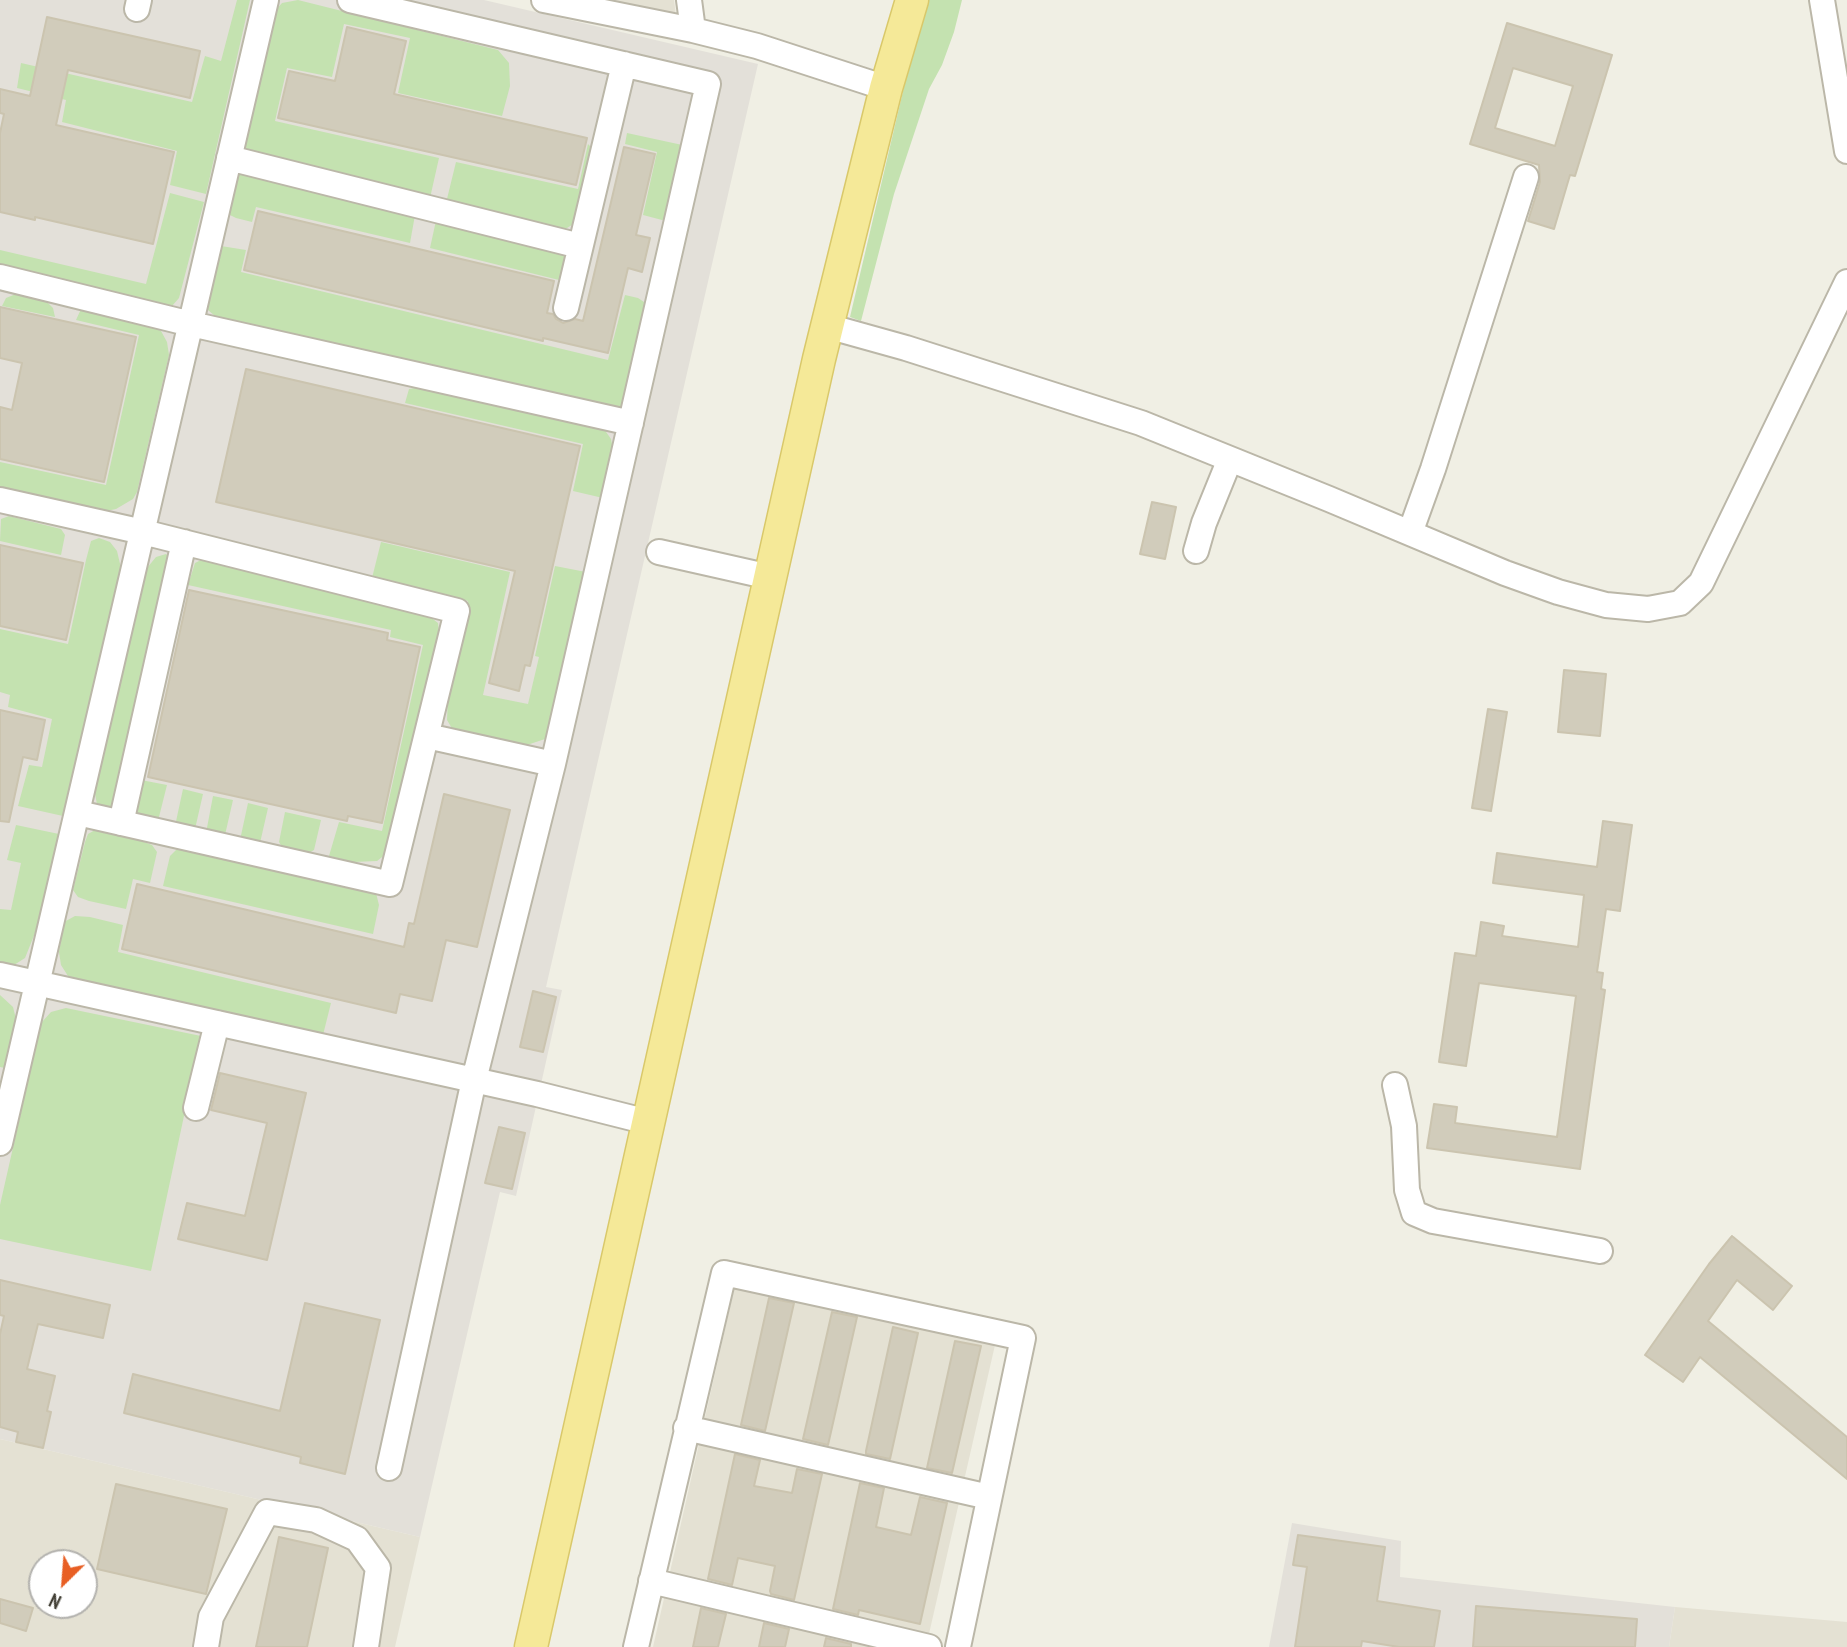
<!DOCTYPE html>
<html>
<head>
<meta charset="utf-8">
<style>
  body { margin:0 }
  #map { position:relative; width:1847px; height:1647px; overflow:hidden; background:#f0efe4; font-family:"PT Sans Narrow",sans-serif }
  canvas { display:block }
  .north { position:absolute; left:28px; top:1549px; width:70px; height:70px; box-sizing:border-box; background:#fff; border:2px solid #b3b2ae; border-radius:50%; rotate:205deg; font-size:19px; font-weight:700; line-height:28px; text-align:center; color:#423f35 }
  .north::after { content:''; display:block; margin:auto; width:24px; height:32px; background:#e85f24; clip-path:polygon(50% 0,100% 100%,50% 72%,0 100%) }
</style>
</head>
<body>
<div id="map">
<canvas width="1847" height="1647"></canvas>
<div class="north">N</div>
</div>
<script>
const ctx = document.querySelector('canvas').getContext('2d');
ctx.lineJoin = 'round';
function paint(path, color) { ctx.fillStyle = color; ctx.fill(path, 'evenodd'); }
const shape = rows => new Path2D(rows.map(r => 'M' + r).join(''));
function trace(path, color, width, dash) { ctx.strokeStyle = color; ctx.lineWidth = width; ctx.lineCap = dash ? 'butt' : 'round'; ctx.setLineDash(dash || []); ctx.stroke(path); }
paint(shape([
  [592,0,674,0,676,16],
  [735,1285,995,1345,926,1647,653,1647],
  [0,1439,420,1537,395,1647,0,1647],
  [42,1563,84,1563,84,1605,42,1605],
  [1675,1607,1847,1622,1847,1647,1669,1647]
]), '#e4e1d3');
paint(shape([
  [0,0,484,0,758,64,546,987,562,990,516,1196,500,1192,420,1537,0,1439],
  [1292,1523,1401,1541,1400,1577,1675,1607,1669,1647,1269,1647]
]), '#e3e0d9');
paint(shape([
  [237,0,250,0,206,194,170,185,177,151,62,122,66,100,17,88,21,63,192,102,205,56,221,61],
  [298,0,498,50,509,63,510,86,502,116,398,93,410,38,344,24,332,77,287,68,275,121,439,158,430,198,248,153,242,148,274,12,282,3],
  [927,0,962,0,954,32,942,65,929,89,894,194,861,321,850,317,908,70],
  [627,133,687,146,669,218,662,220,643,215,657,152,625,144],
  [588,144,593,149,575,223,567,228,555,229,446,203,456,162,578,189],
  [242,172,415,215,410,243,256,207,252,222,236,218,230,215,228,211,236,174],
  [170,193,204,202,179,298,172,306,156,305,0,268,0,250,146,284],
  [437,216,566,254,570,264,560,300,554,303,559,280,430,248],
  [221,246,246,250,241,272,608,360,625,295,638,298,644,302,647,310,624,404,619,408,597,406,215,316,208,310,205,299,217,250],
  [16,294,31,295,44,299,53,308,55,317,2,306,6,298],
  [81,309,147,322,161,331,167,342,169,355,137,492,133,499,116,509,96,513,0,492,0,462,106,485,139,335,76,320],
  [426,386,584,421,604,429,611,439,613,449,603,498,573,491,583,444,405,403,409,389],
  [9,516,61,529,65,535,61,555,0,541,1,519],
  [99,538,110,542,117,551,121,568,63,816,18,806,29,765,42,767,52,719,8,707,10,695,0,692,0,629,68,644,86,560,91,541],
  [381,542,510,572,483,695,528,704,539,657,535,656,555,566,586,572,552,726,545,739,521,747,453,730,447,720,448,696,468,601,372,578],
  [166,554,173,561,116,810,106,810,97,804,94,789,147,568,156,557],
  [201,560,425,613,438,623,440,640,386,854,377,861,353,862,329,856,339,822,382,831,423,645,390,637,391,630,188,585,195,563],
  [141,780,167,785,158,821,133,817],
  [183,789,203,794,195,829,175,826],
  [213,796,233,800,225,835,206,833],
  [248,803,268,808,260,843,240,840],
  [285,812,321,820,314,850,305,855,284,850,279,842],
  [16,825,59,834,35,933,25,958,14,965,0,965,0,909,11,910,21,863,7,860],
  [95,830,139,840,152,845,157,852,150,883,133,879,126,909,89,901,78,897,73,890,85,842,88,834],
  [179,847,376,893,379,905,373,934,163,886,170,856],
  [75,916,90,917,123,925,118,952,331,1003,322,1039,68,976,61,965,59,952,64,922],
  [0,995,13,1007,16,1019,5,1068,0,1067],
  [66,1008,201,1036,151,1271,0,1239,0,1205,38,1037,42,1022,51,1012]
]), '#c4e2b0');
const building = shape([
  [47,17,200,51,190,98,68,70,56,125,174,152,153,244,35,217,35,220,0,212,0,133,4,114,0,113,0,89,30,96,47,17],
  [1507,23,1612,55,1575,176,1570,175,1554,229,1528,221,1540,182,1539,165,1470,144,1507,23],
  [1513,68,1573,86,1555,146,1495,128,1513,68],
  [347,27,406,41,394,94,587,138,576,185,278,118,289,71,335,81,347,27],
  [624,147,655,154,636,235,650,238,642,272,628,268,608,353,543,338,543,341,244,270,258,211,554,281,547,313,553,314,556,319,563,323,575,319,583,321,624,147],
  [0,307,136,337,104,482,0,459,0,407,12,410,22,363,0,358,0,307],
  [246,369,580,446,530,666,525,665,519,691,489,683,515,571,216,502,246,369],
  [1152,502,1176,507,1165,559,1140,554,1152,502],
  [0,545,83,563,66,640,0,626,0,545],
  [189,590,388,633,387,640,420,647,382,823,348,816,347,821,148,777,189,590],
  [1564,670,1606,674,1600,736,1558,732,1564,670],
  [1488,709,1507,712,1491,811,1472,808,1488,709],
  [0,710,45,720,37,760,23,757,9,822,0,821,0,710],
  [444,794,510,810,477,947,446,940,432,1001,400,994,396,1013,122,949,137,884,404,947,409,923,414,924,444,794],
  [1603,821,1632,825,1620,911,1606,909,1597,972,1603,973,1601,989,1605,990,1580,1169,1427,1148,1434,1104,1457,1107,1455,1123,1557,1137,1576,996,1479,983,1466,1066,1439,1062,1455,953,1476,956,1481,922,1504,926,1502,936,1578,947,1584,895,1493,883,1497,853,1597,867,1603,821],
  [533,991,556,997,543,1052,520,1047,533,991],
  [220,1073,306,1093,267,1260,178,1239,187,1203,245,1216,267,1123,211,1110,220,1073],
  [499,1127,525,1133,512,1189,485,1183,499,1127],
  [1732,1236,1792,1286,1773,1310,1737,1280,1708,1321,1847,1437,1847,1479,1700,1357,1683,1382,1645,1355,1709,1264,1732,1236],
  [0,1280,110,1305,103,1338,38,1324,27,1369,55,1376,47,1411,51,1412,43,1448,16,1442,18,1432,0,1427,0,1334,4,1316,0,1315,0,1280],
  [769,1298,794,1303,765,1431,741,1425,769,1298],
  [305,1303,380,1320,345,1474,300,1463,301,1457,124,1413,133,1374,280,1411,305,1303],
  [832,1312,857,1317,828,1445,803,1439,832,1312],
  [893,1327,918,1333,890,1459,866,1454,866,1451,893,1327],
  [955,1341,981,1346,952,1473,927,1468,955,1341],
  [735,1454,760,1460,754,1486,792,1493,797,1469,822,1474,794,1600,771,1594,770,1591,775,1566,738,1558,732,1585,708,1579,735,1454],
  [860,1483,884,1488,876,1527,911,1535,920,1497,947,1503,920,1624,859,1610,858,1615,833,1609,860,1483],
  [116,1484,227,1509,206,1594,97,1569,116,1484],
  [1298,1535,1385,1547,1377,1601,1440,1611,1434,1647,1399,1647,1362,1641,1361,1647,1295,1647,1307,1567,1293,1565,1298,1535],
  [279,1537,328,1548,307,1647,256,1647,279,1537],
  [0,1599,33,1608,26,1631,0,1623,0,1599],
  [1476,1606,1637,1619,1635,1647,1473,1647,1476,1606],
  [701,1608,726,1614,718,1647,693,1647,701,1608],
  [764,1623,789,1629,785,1647,759,1647,764,1623],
  [826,1638,851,1644,851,1647,824,1647,826,1638]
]);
paint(building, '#d1ccbb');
trace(building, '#cbc4af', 2);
const minor = shape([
  [350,0,708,84,553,764,474,1080,389,1468],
  [544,0,693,30,757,46,886,88],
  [689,0,693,30],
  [1822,0,1847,151],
  [137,9,139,0],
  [229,158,580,246],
  [0,277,191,324,631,423],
  [566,308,624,64],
  [827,326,906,348,1141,423,1329,499,1505,573,1558,592,1606,605,1648,609,1680,603,1701,583,1847,282],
  [0,500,143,532,457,611,390,884,78,813],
  [1410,533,1433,469,1526,177],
  [1196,551,1204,523,1230,459],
  [659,552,770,577],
  [427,736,553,764],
  [121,823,184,542],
  [0,975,537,1094,648,1122],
  [1395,1085,1404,1126,1407,1190,1414,1213,1433,1221,1600,1251],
  [196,1108,217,1023],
  [0,1143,266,0],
  [686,1428,989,1497],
  [651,1581,929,1647],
  [206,1647,211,1617,267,1512,316,1520,357,1539,378,1568,366,1647],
  [636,1647,724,1273,1023,1338,958,1647]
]);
const major = shape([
  [531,1647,819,359,886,88,912,0]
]);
trace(minor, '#bbb7a8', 28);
trace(major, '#d9c86a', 35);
trace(minor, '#fff', 24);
trace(major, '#f5e998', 32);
</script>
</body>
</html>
